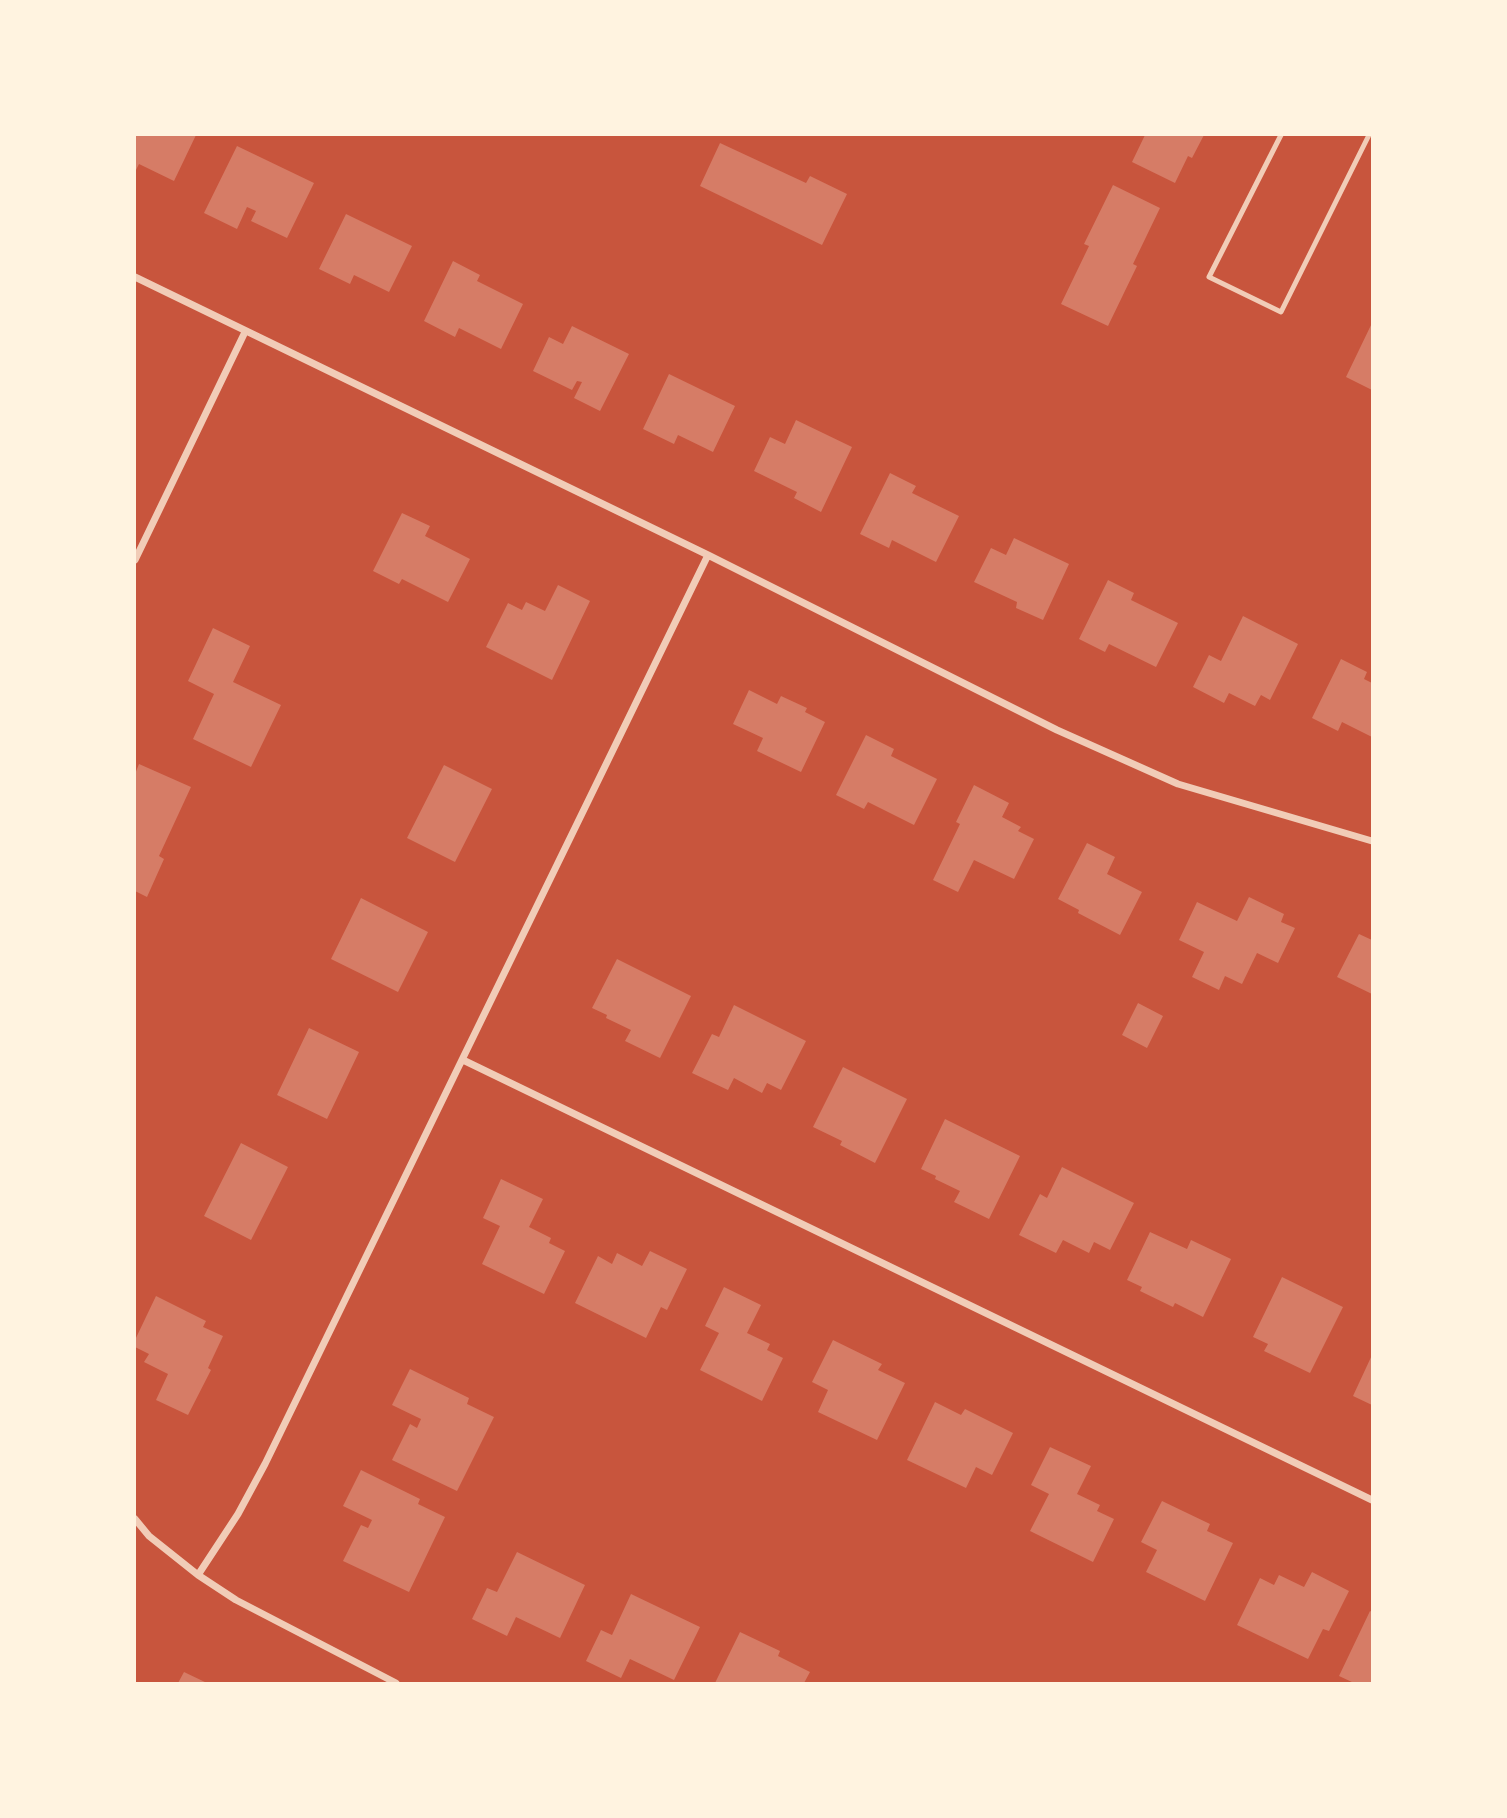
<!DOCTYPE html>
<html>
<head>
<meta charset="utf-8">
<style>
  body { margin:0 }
  #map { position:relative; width:1507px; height:1818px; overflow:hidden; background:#c8553d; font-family:"Sofia Sans Condensed",sans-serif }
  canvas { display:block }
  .frame { position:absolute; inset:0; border:136px solid #fff3e0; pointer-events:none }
</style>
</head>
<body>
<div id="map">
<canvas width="1507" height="1818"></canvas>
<div class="frame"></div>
</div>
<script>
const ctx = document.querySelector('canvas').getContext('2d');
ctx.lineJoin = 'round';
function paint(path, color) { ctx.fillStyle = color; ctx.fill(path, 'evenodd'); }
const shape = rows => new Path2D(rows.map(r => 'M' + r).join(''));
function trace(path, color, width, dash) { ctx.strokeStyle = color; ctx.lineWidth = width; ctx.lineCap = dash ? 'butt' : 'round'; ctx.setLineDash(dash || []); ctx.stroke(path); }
paint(shape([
  [135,135,196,135,174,181,139,164,135,172],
  [1145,135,1204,135,1192,158,1188,156,1175,183,1132,162],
  [720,143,806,183,810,176,847,194,822,245,700,186],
  [237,146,314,183,287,238,251,221,256,211,247,207,237,229,204,213],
  [1113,185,1160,208,1133,264,1137,266,1108,326,1061,304,1089,246,1084,244],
  [346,214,412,246,389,292,354,275,350,284,319,269],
  [453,261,480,275,477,281,523,304,501,349,459,328,455,337,424,321],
  [1372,323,1372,390,1346,377],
  [572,326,629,354,600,411,574,398,582,382,577,381,572,390,533,371,549,337,563,344],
  [669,374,735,406,713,452,678,435,674,444,643,429],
  [796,420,852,447,821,512,794,498,797,492,754,471,770,437,785,444],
  [890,473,916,486,912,493,959,516,936,562,892,540,889,548,860,534],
  [402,513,430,526,425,536,470,559,448,602,402,579,399,584,373,571],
  [1014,538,1069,564,1043,620,1016,608,1017,602,974,582,991,548,1006,555],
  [1108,580,1134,593,1131,600,1178,623,1156,667,1109,644,1105,652,1079,639],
  [558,585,590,601,552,680,486,647,508,603,522,610,526,602,545,611],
  [1243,616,1298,644,1270,700,1261,695,1255,706,1229,693,1224,703,1193,687,1209,655,1221,661],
  [213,628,250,646,233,682,281,705,251,767,193,739,214,694,188,681],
  [1341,659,1367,672,1364,679,1372,683,1372,737,1342,722,1338,731,1312,718],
  [749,690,777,704,781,696,807,708,805,712,825,722,801,772,757,751,763,738,733,724],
  [866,735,894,749,891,756,937,779,914,825,868,802,864,809,836,795],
  [139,764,191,787,159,856,164,859,147,897,135,891,135,774],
  [444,765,492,789,455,862,407,838],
  [974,785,1009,803,1002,817,1021,827,1018,831,1034,839,1014,879,974,860,958,892,933,880,960,824,956,822],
  [1087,843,1115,857,1107,874,1142,892,1120,935,1078,913,1079,910,1058,899],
  [1249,897,1284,914,1281,922,1295,928,1278,963,1257,953,1242,984,1225,976,1219,990,1192,977,1204,952,1179,940,1197,902,1237,921],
  [361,898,428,932,398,992,331,959],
  [1359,934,1372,940,1372,994,1337,977],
  [617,959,691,996,660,1058,625,1041,631,1030,606,1018,607,1015,592,1008],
  [1138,1003,1163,1016,1147,1048,1122,1035],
  [734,1005,806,1041,781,1090,767,1083,762,1093,734,1078,728,1090,692,1073,712,1034,719,1037],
  [309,1028,359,1052,327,1119,277,1095],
  [843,1067,907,1099,875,1163,840,1145,842,1141,813,1127],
  [945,1119,1020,1156,989,1219,954,1202,960,1191,935,1179,936,1176,921,1169],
  [241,1143,288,1167,251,1240,204,1216],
  [1062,1167,1134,1203,1110,1250,1094,1242,1089,1253,1063,1240,1056,1253,1019,1235,1040,1194,1047,1198],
  [501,1179,543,1199,529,1227,551,1238,549,1243,565,1251,544,1294,482,1264,500,1226,483,1218],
  [1150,1232,1187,1249,1191,1240,1231,1259,1203,1317,1175,1303,1173,1307,1140,1291,1142,1287,1127,1280],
  [650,1251,687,1269,667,1310,661,1307,646,1338,575,1303,598,1256,612,1264,617,1253,642,1266],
  [1282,1277,1343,1307,1310,1373,1264,1351,1268,1344,1253,1337],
  [724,1287,761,1305,747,1333,770,1344,767,1350,783,1358,762,1401,700,1370,719,1333,705,1326],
  [156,1296,206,1321,203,1327,223,1336,208,1368,211,1370,188,1415,156,1400,168,1374,144,1362,149,1354,135,1347,135,1340],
  [833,1340,882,1364,878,1370,905,1383,877,1440,818,1412,828,1390,812,1382],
  [1372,1355,1372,1405,1353,1396],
  [410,1369,469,1398,467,1404,494,1417,457,1491,392,1460,410,1424,417,1428,421,1419,392,1405],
  [935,1402,961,1415,965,1409,1013,1433,992,1475,976,1467,966,1488,907,1460],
  [1050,1447,1091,1466,1077,1494,1100,1505,1097,1511,1114,1519,1093,1562,1030,1531,1049,1494,1031,1485],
  [361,1470,420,1499,418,1504,445,1517,409,1592,343,1561,361,1525,368,1528,372,1520,343,1506],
  [1162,1501,1210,1524,1207,1531,1233,1543,1205,1601,1146,1572,1157,1550,1141,1542],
  [517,1552,585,1585,560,1638,516,1617,507,1636,472,1619,487,1588,497,1592],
  [1312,1572,1349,1591,1329,1631,1323,1629,1308,1659,1237,1625,1260,1578,1274,1585,1279,1575,1304,1587],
  [631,1594,700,1627,674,1680,630,1659,621,1678,586,1661,601,1630,612,1635],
  [1370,1611,1372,1612,1372,1683,1354,1683,1339,1676],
  [740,1632,780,1651,778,1656,810,1672,804,1683,715,1683],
  [184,1672,207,1683,178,1683]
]), '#d67c66');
trace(shape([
  [1281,135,1209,277,1281,312,1369,135]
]), '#f1ccb7', 5);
trace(shape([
  [135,277,708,555,1057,730,1178,784,1372,841],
  [135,560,245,332],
  [463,1060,1372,1500],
  [135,1519,149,1536,198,1575,236,1600,396,1683],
  [198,1575,238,1514,265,1464,708,555]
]), '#f1ccb7', 7);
</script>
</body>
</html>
